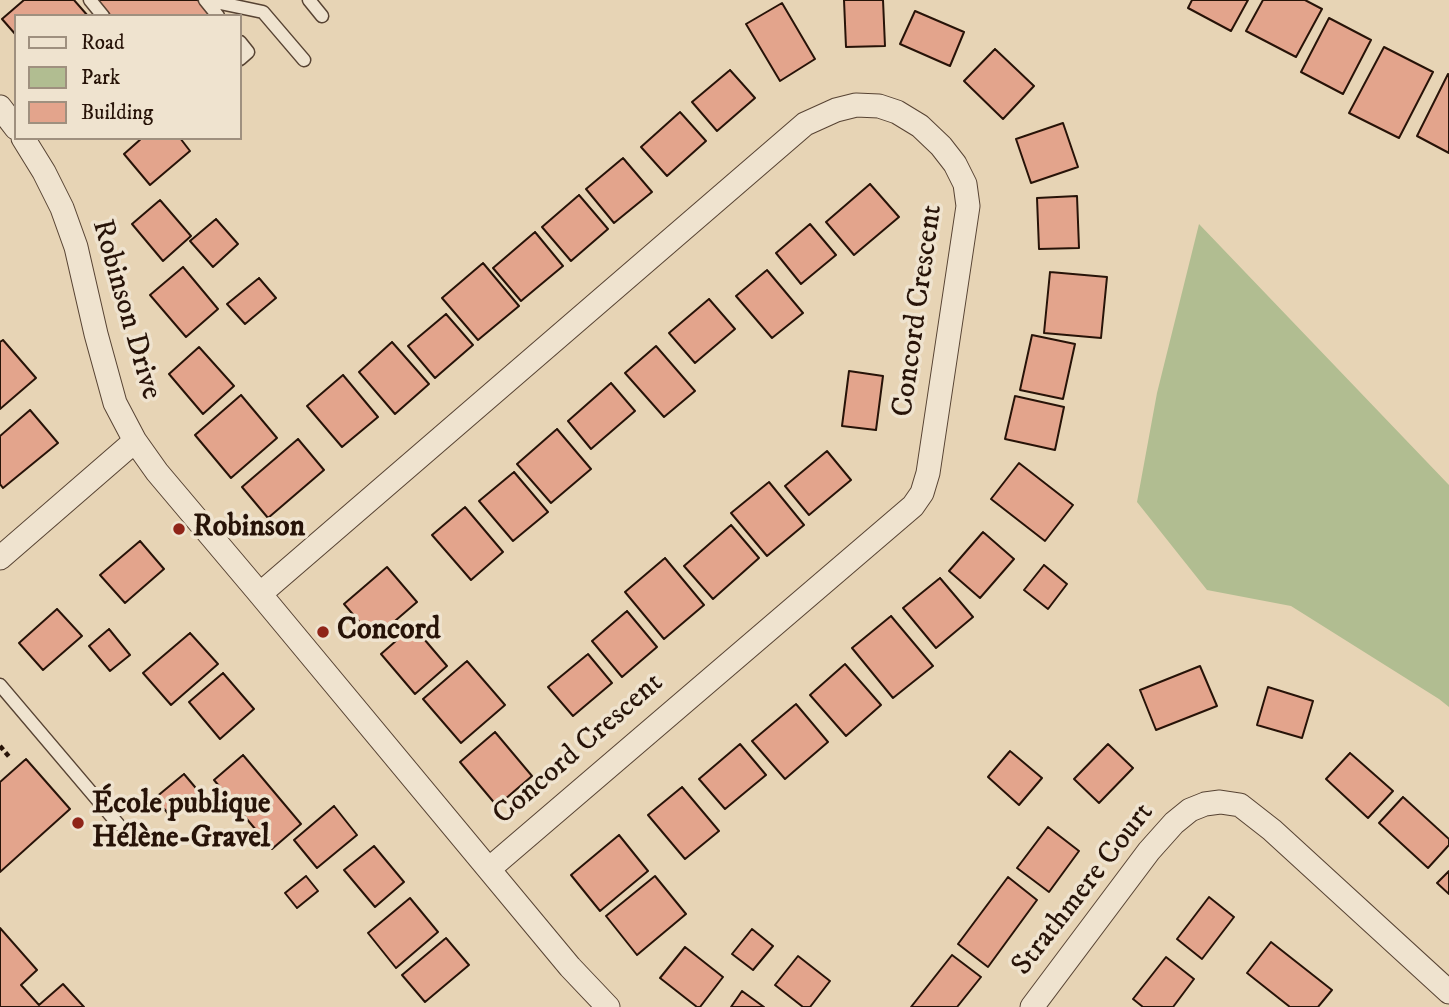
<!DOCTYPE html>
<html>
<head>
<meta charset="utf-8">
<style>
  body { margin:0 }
  #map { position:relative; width:1449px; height:1007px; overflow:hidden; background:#e7d4b5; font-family:"IM FELL DW Pica",serif }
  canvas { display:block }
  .legend { position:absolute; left:14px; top:14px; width:228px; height:126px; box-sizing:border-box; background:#efe3cf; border:2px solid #9f907f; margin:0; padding:9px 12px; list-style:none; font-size:21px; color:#271308 }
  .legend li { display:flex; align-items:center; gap:14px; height:35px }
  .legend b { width:35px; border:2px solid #9f907f }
</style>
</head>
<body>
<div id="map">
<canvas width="1449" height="1007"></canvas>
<ul class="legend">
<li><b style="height:9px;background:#efe3cf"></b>Road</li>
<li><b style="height:19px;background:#b1bd91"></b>Park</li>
<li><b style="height:19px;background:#e3a48c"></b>Building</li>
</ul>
</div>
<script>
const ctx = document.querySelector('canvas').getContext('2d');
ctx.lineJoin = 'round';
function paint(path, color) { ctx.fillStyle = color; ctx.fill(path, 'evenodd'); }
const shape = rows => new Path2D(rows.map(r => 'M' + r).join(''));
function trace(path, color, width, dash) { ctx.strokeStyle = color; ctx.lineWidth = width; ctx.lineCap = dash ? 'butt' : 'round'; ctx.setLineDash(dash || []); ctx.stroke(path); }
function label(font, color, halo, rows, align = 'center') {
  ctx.font = font + ' "IM FELL DW Pica",serif'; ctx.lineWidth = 7; ctx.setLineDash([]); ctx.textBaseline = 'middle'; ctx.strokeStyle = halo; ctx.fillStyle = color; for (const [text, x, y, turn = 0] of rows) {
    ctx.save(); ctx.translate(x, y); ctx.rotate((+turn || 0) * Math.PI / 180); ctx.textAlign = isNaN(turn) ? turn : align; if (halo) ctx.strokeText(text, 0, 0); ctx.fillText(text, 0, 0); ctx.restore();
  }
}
paint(shape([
  [1199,224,1449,485,1449,707,1439,699,1291,606,1207,590,1137,502,1157,393]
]), '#b1bd91');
const building = shape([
  [24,0,74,0,88,16,16,16,16,35,2,19,24,0],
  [97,0,198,0,211,16,111,16,97,0],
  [844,0,883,0,885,46,846,47,844,0],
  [1192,0,1248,0,1231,31,1188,8,1192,0],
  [1263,0,1305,0,1322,9,1296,57,1246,31,1263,0],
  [782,3,815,59,780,81,746,24,782,3],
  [915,11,964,32,950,66,900,44,915,11],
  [1329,18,1371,40,1343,94,1301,72,1329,18],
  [1384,47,1433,72,1399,138,1349,113,1384,47],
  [995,49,1034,86,1003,119,964,81,995,49],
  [730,70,755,98,717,131,692,102,730,70],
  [1448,74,1449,75,1449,153,1417,136,1448,74],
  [680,112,706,141,667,176,641,147,680,112],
  [1063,123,1078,167,1031,183,1016,139,1063,123],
  [142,138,180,138,190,151,150,185,124,154,142,138],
  [623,158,652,192,614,223,586,189,623,158],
  [870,184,899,217,854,255,826,222,870,184],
  [579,195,608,229,571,261,542,227,579,195],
  [1077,196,1079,248,1039,249,1037,198,1077,196],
  [160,200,191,236,163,261,132,224,160,200],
  [216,219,238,244,213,267,190,241,216,219],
  [810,224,836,255,801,284,776,253,810,224],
  [535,232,563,266,521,301,493,268,535,232],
  [483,263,519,306,478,340,442,298,483,263],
  [183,267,218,309,186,337,150,295,183,267],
  [767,270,803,313,772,338,736,296,767,270],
  [1050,272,1107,277,1101,338,1044,333,1050,272],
  [259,278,276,298,245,324,227,304,259,278],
  [709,299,735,329,695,363,669,333,709,299],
  [446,314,473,345,435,378,408,346,446,314],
  [1032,335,1075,344,1063,399,1020,390,1032,335],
  [3,340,36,378,0,409,0,342,3,340],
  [392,342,429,384,395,414,359,372,392,342],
  [656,346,695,391,664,417,625,373,656,346],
  [199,347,234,386,203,414,169,374,199,347],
  [849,371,883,376,876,430,842,426,849,371],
  [343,375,378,417,342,447,307,406,343,375],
  [611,383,635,411,591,449,568,421,611,383],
  [241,395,277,438,231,478,195,435,241,395],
  [1015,396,1064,407,1055,450,1005,439,1015,396],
  [30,410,58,443,3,488,0,484,0,436,30,410],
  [557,429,591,469,551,503,517,464,557,429],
  [298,439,324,470,268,518,242,487,298,439],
  [827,451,851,480,809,515,785,486,827,451],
  [1019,463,1073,505,1045,541,991,499,1019,463],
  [514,472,548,512,513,541,479,501,514,472],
  [769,482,804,525,767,556,731,513,769,482],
  [465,507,503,552,471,580,432,535,465,507],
  [731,525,759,558,713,599,684,566,731,525],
  [983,532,1014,559,980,598,949,571,983,532],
  [140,541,164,569,125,603,100,575,140,541],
  [665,558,704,605,664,639,625,592,665,558],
  [1044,565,1067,584,1048,609,1024,590,1044,565],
  [387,567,417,602,374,639,344,604,387,567],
  [940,578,973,617,936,648,903,608,940,578],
  [57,609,82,636,43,670,19,643,57,609],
  [627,611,657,647,622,677,592,641,627,611],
  [891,616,933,666,893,698,852,648,891,616],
  [413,626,447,666,415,694,381,654,413,626],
  [109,629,130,655,110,671,89,646,109,629],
  [190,633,218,664,171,705,143,673,190,633],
  [588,654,612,683,573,716,548,687,588,654],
  [467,661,505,705,461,743,423,699,467,661],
  [845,664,881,705,846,736,810,695,845,664],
  [1200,666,1217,706,1156,730,1140,690,1200,666],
  [223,673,254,709,220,739,189,702,223,673],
  [1268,687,1313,701,1302,738,1257,725,1268,687],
  [796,704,828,742,785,779,752,741,796,704],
  [495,732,532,776,497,806,460,762,495,732],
  [740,744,766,775,725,809,699,779,740,744],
  [1108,744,1133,768,1099,803,1074,779,1108,744],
  [1010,751,1042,778,1019,805,988,777,1010,751],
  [1350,753,1393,791,1368,818,1326,779,1350,753],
  [243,755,301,824,272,849,214,780,243,755],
  [26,759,70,809,0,872,0,782,26,759],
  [184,774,200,793,171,817,155,798,184,774],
  [682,787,719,831,685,859,648,815,682,787],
  [1403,797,1449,839,1449,845,1428,868,1379,823,1403,797],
  [334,806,357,835,317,868,294,840,334,806],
  [1048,827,1079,851,1049,892,1017,868,1048,827],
  [619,835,648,871,600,911,571,875,619,835],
  [374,846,404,882,375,907,344,870,374,846],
  [1449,871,1449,894,1437,883,1449,871],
  [306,876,318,891,297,908,285,893,306,876],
  [655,876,686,914,637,955,606,916,655,876],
  [1008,877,1037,900,988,967,958,944,1008,877],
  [1209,897,1234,917,1202,959,1177,939,1209,897],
  [410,898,438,932,396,968,368,933,410,898],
  [0,928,37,970,21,985,39,1005,63,984,84,1007,0,1007,0,928],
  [752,929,773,946,753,970,732,954,752,929],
  [446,938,469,965,425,1002,402,975,446,938],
  [1271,942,1332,990,1318,1007,1290,1007,1247,973,1271,942],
  [685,947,723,977,700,1007,697,1007,660,978,685,947],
  [952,955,981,977,957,1007,911,1007,952,955],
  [798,956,830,981,810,1007,803,1007,775,985,798,956],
  [1166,957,1194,979,1173,1007,1143,1007,1133,999,1166,957],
  [742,991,764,1007,731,1007,742,991]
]);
paint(building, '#e3a48c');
trace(building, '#271308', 2);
const service = shape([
  [90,0,103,16],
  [205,0,218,16],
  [218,0,220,3,263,12,304,60],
  [309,0,322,16],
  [240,42,248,52,240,59],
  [0,685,118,824]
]);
const minor = shape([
  [0,107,16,128],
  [23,138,44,172,62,208,76,247,96,334,115,403,135,441,157,472,260,594,570,967,608,1007],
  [0,558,135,441],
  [260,594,805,124,836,110,856,105,879,106,897,112,920,126,941,146,955,164,965,184,968,206,928,473,922,493,913,506,489,869],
  [1032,1007,1149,851,1174,823,1190,810,1205,804,1220,802,1240,805,1272,830,1449,992]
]);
trace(service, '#574333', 15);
trace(minor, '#574333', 25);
trace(shape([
  [0,746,11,759]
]), '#271308', 4.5, [5, 3.5]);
trace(service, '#efe3cf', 12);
trace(minor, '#efe3cf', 23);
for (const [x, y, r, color] of [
  [179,529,7,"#8f2418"],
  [323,632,7,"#8f2418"],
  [78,823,7,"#8f2418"]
]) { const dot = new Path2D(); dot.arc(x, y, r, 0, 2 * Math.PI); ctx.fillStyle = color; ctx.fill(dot); trace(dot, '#efe3cf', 2.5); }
label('30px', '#271308', '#efe3cf', [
  ["Robinson Drive",125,310,74],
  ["Concord Crescent",919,311,-82],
  ["Concord Crescent",579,750,-41],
  ["Strathmere Court",1084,890,-52]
]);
label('bold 30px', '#271308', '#efe3cf', [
  ["Robinson",193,529],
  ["Concord",337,632],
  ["École publique",92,806],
  ["Hélène-Gravel",92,840]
], 'left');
</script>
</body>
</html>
